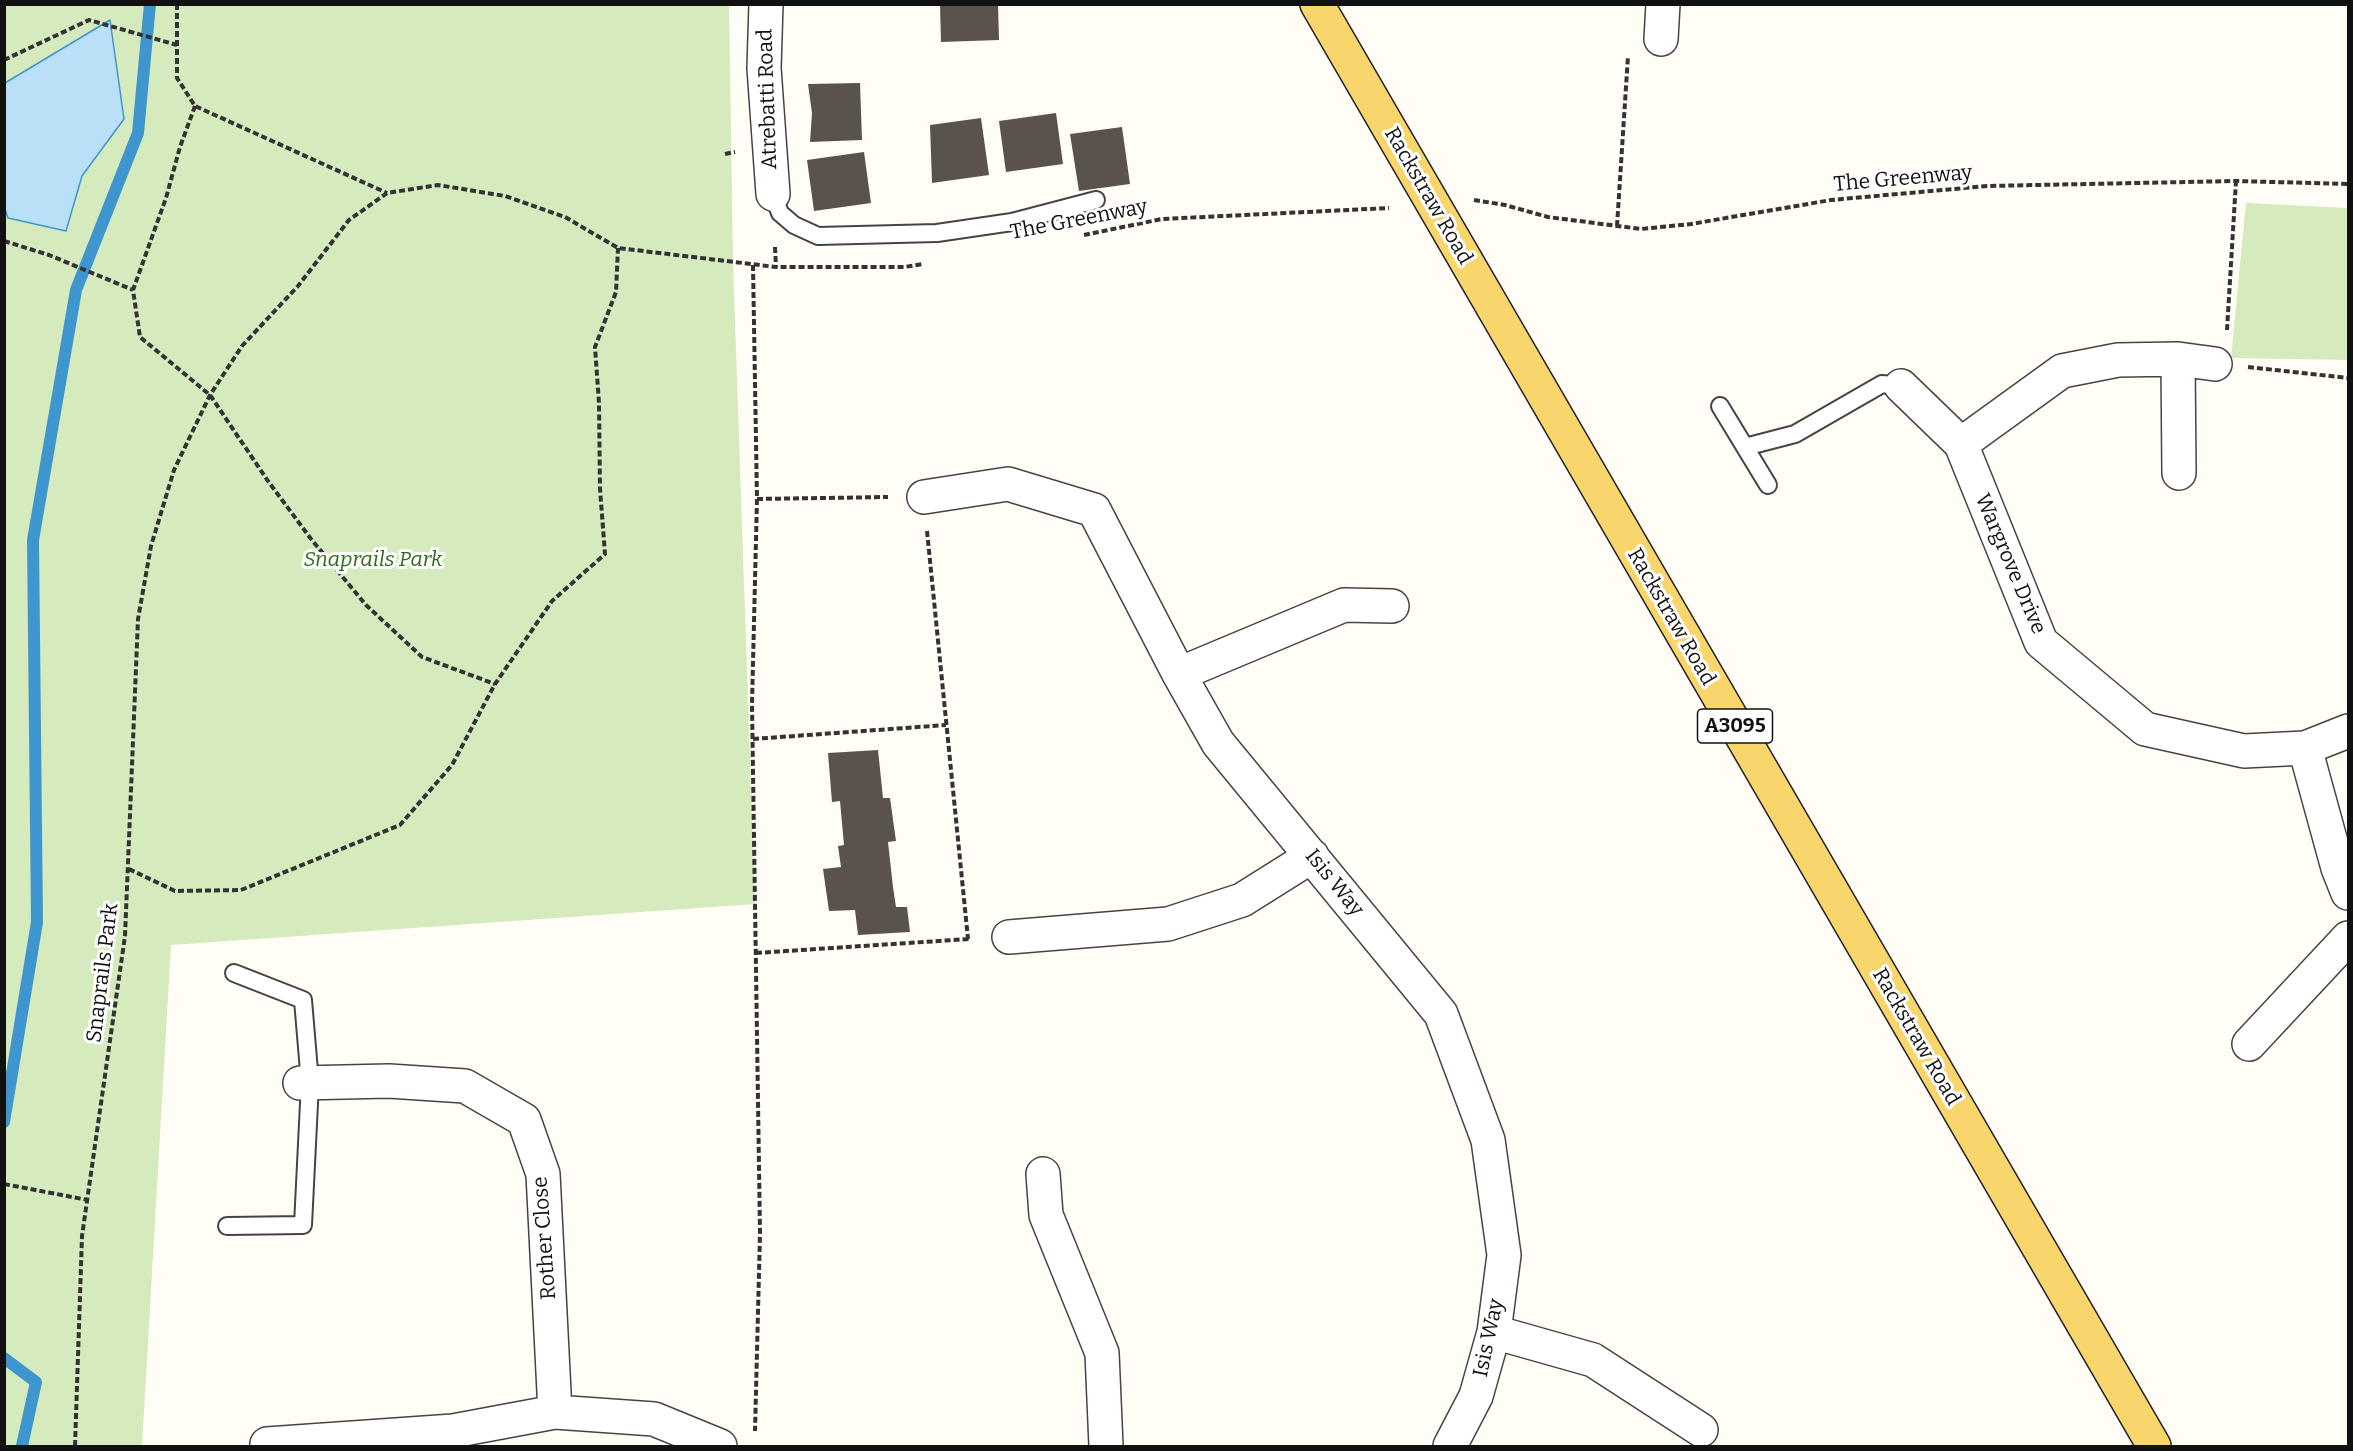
<!DOCTYPE html>
<html>
<head>
<meta charset="utf-8">
<style>
  body { margin:0 }
  #map { position:relative; width:2353px; height:1451px; overflow:hidden; background:#fffdf5; font-family:Bitter,serif }
  canvas { display:block }
  .frame { position:absolute; inset:0; border:6px solid #111; pointer-events:none }
</style>
</head>
<body>
<div id="map">
<canvas width="2353" height="1451"></canvas>
<div class="frame"></div>
</div>
<script>
const ctx = document.querySelector('canvas').getContext('2d');
ctx.lineJoin = 'round';
function paint(path, color) { ctx.fillStyle = color; ctx.fill(path, 'evenodd'); }
const shape = rows => new Path2D(rows.map(r => 'M' + r).join(''));
function trace(path, color, width, dash) { ctx.strokeStyle = color; ctx.lineWidth = width; ctx.lineCap = dash ? 'butt' : 'round'; ctx.setLineDash(dash || []); ctx.stroke(path); }
function label(font, color, halo, rows, align = 'center') {
  ctx.font = font + ' Bitter,serif'; ctx.lineWidth = 6; ctx.setLineDash([]); ctx.textBaseline = 'middle'; ctx.strokeStyle = halo; ctx.fillStyle = color; for (const [text, x, y, turn = 0] of rows) {
    ctx.save(); ctx.translate(x, y); ctx.rotate((+turn || 0) * Math.PI / 180); ctx.textAlign = isNaN(turn) ? turn : align; if (halo) ctx.strokeText(text, 0, 0); ctx.fillText(text, 0, 0); ctx.restore();
  }
}
paint(shape([
  [5,5,729,5,733,263,755,904,171,945,142,1446,5,1446],
  [2246,203,2348,208,2348,360,2231,358]
]), '#d5ebbd');
const water = shape([
  [110,20,124,119,82,176,66,231,8,218,4,206,5,83,110,20]
]);
paint(water, '#b9e0f7');
trace(water, '#3f96cf', 1.5);
trace(shape([
  [4,1122,37,922,33,540,76,290,138,133,150,4],
  [4,1358,36,1382,22,1446]
]), '#3f96cf', 12);
paint(shape([
  [940,4,998,4,999,40,941,42],
  [860,83,862,140,810,142,812,113,808,84],
  [1056,113,1063,164,1006,172,999,121],
  [981,118,989,175,932,183,930,125],
  [1122,127,1130,184,1079,191,1070,134],
  [864,152,871,203,814,211,807,160],
  [878,750,883,798,890,798,896,841,888,842,893,887,896,907,907,907,910,932,858,935,855,910,829,911,823,869,841,867,838,846,844,845,840,801,832,802,828,753]
]), '#5a524d');
const lane = shape([
  [773,194,780,213,794,225,818,236,937,233,1012,222,1096,200],
  [1720,406,1768,485],
  [1745,447,1795,434,1882,384,1901,386],
  [227,1226,303,1225,310,1083,303,1000,234,973]
]);
const street = shape([
  [766,4,764,68,773,194],
  [1661,39,1663,4],
  [2178,359,2179,473],
  [1901,386,1961,444,2041,642,2145,729,2244,751,2305,748,2348,731],
  [1961,444,2062,371,2118,360,2178,359,2215,364],
  [924,497,1008,484,1094,510,1179,674,1218,743,1441,1014,1488,1140,1504,1255,1494,1332,1476,1396,1450,1446],
  [1179,674,1344,605,1392,606],
  [2305,748,2338,868,2348,893],
  [1009,937,1168,924,1242,900,1312,856],
  [2249,1044,2348,938],
  [300,1083,389,1081,465,1086,524,1120,543,1174,555,1412],
  [1043,1174,1046,1215,1102,1353,1106,1446],
  [1494,1332,1593,1360,1701,1430],
  [268,1446,267,1444,453,1431,555,1412,654,1419,720,1446]
]);
const primary = shape([
  [1317,4,2154,1446]
]);
trace(lane, '#444', 20);
trace(street, '#444', 36);
trace(primary, '#222', 36);
trace(shape([
  [177,4,177,78,195,106,387,193],
  [4,60,89,20,177,45],
  [195,106,180,147,166,198,133,290,140,337,210,395,268,481,311,539,366,605,422,657,495,684],
  [725,154,735,152],
  [1474,200,1505,205,1548,217,1641,229,1691,224,1831,200,1987,186,2236,181,2348,184],
  [1617,226,1628,56],
  [1084,235,1162,219,1389,208],
  [4,241,49,255,133,290],
  [775,247,776,267],
  [753,265,757,499,752,704,760,1233,755,1431],
  [2227,330,2236,181],
  [2248,367,2348,378],
  [757,499,888,497],
  [927,531,968,939],
  [753,739,946,725],
  [129,869,175,891,241,890,400,825,452,765,495,684,552,601,605,554,600,489,599,403,595,347,616,292,618,248],
  [756,953,969,939],
  [4,1184,88,1200],
  [75,1446,82,1236,125,936,138,619,151,546,174,470,210,395,242,346,298,286,349,220,387,193,438,185,505,196,565,217,618,248,776,267,904,267,923,264]
]), '#333', 4, [6, 3]);
trace(lane, '#fff', 16);
trace(street, '#fff', 33);
trace(primary, '#f9d66b', 33);
for (const [x, y, w] of [
  [1735,726,75]
]) { const box = new Path2D(); box.roundRect(x - w / 2, y - 17, w, 34, 4.5); ctx.fillStyle = '#fff'; ctx.fill(box); trace(box, '#111', 1.5); }
label('bold 20px', '#111', null, [
  ["A3095",1735,726]
]);
label('21px', '#111', '#fff', [
  ["Atrebatti Road",768,99,-92],
  ["The Greenway",1903,179,-5],
  ["Rackstraw Road",1428,196,60],
  ["The Greenway",1079,220,-11],
  ["Wargrove Drive",2010,564,67],
  ["Rackstraw Road",1671,617,60],
  ["Isis Way",1334,883,51],
  ["Snaprails Park",103,973,-83],
  ["Rackstraw Road",1916,1037,60],
  ["Rother Close",545,1238,-94],
  ["Isis Way",1489,1338,-78]
]);
label('italic 21px', '#2f6b1f', '#fff', [
  ["Snaprails Park",373,560]
]);
</script>
</body>
</html>
